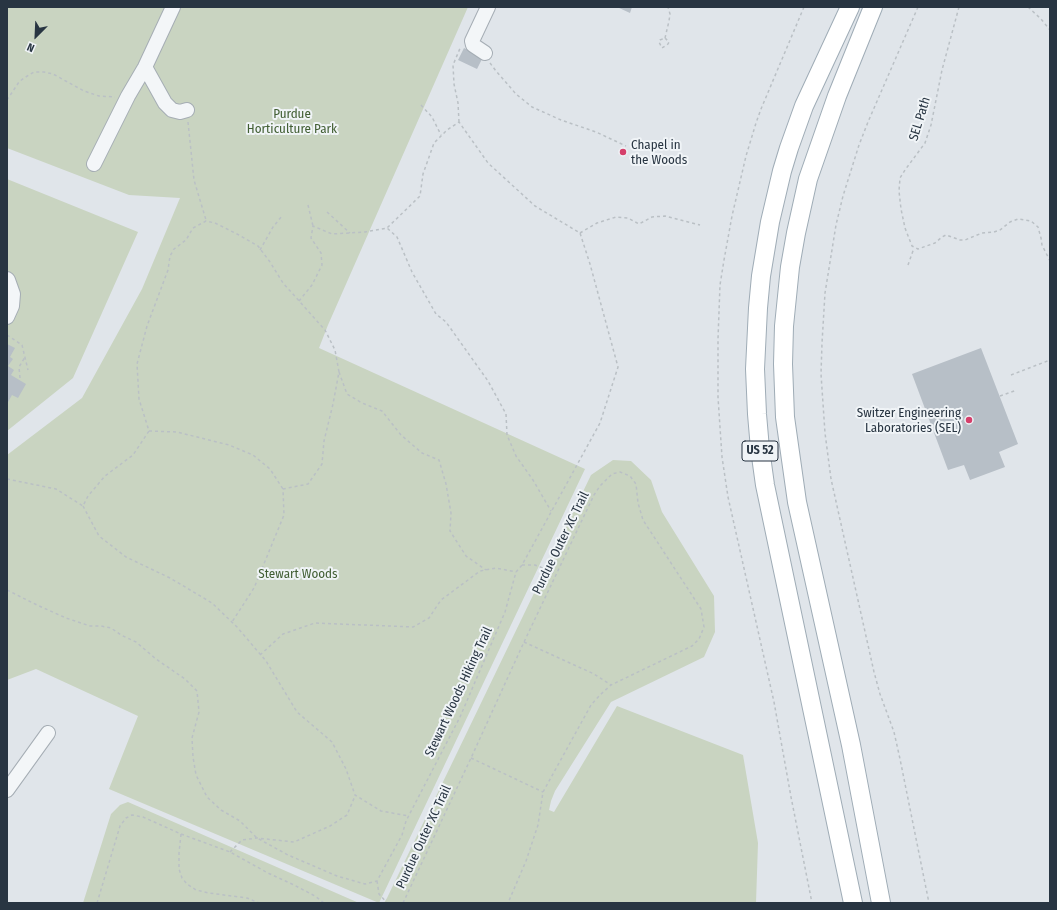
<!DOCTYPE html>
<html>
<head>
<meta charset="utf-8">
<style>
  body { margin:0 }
  #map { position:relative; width:1057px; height:910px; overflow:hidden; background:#e0e5ea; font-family:"Fira Sans Condensed",sans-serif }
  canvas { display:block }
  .frame { position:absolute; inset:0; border:8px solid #283542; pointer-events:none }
  .north { position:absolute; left:16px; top:16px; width:40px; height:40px; -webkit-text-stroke:3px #f0f4f7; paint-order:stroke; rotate:204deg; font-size:11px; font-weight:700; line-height:16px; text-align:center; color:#283542 }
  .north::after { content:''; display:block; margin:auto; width:14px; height:18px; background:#283542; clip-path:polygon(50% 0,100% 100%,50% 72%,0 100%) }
</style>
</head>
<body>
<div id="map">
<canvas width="1057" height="910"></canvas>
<div class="frame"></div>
<div class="north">N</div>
</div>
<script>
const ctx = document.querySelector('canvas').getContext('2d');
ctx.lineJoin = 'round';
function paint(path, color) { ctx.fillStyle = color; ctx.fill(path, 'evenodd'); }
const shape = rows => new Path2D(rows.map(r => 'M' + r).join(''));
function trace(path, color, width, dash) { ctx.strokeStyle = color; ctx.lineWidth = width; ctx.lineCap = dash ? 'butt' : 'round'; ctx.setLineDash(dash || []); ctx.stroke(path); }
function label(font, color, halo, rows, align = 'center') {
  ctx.font = font + ' "Fira Sans Condensed",sans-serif'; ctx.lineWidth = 4; ctx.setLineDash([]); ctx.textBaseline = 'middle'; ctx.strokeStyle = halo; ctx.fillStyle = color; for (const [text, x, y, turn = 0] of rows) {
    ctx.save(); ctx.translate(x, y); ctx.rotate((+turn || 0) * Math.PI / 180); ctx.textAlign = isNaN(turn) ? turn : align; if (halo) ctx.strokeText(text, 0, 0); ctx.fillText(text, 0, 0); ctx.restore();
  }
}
paint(shape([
  [7,7,468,7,328,325,319,348,585,469,379,903,109,789,138,716,36,669,7,680,7,455,82,398,142,289,180,198,129,195,7,148],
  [7,179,138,232,73,378,7,431],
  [613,460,631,461,651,480,662,512,714,596,715,632,704,657,611,702,555,791,551,801,549,810,554,812,617,706,743,755,758,843,756,903,384,903,387,898,591,475],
  [128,802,359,903,83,903,111,814,120,805]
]), '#c9d4c1');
paint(shape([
  [617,7,632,7,630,13],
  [464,48,483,57,477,69,458,60],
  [7,344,15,348,10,357,13,359,8,366,14,370,11,375,26,384,18,398,12,395,7,404],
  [981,348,1018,444,999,452,1005,467,970,480,964,465,948,470,912,374]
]), '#b7bfc7');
const minor = shape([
  [485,53,473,45,472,41,488,7],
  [145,67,165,103,172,110,180,112,187,110],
  [94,164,128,96,145,67,173,7],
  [7,279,8,280,13,294,12,306,7,317],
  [7,790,48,733]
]);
const major = shape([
  [850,7,804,106,789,148,782,171,770,222,761,276,758,308,755,369,757,414,760,449,765,485,853,903],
  [873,7,837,96,808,179,796,233,790,267,784,326,783,364,785,417,797,502,851,745,881,903]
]);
trace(minor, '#a5adb4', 16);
trace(major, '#9facb6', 20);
trace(shape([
  [804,7,761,109,756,123,746,156,732,216,724,260,720,285,718,339,718,397,722,457,728,497,774,702,791,797,812,903],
  [918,7,868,122,859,145,843,196,836,225,825,293,822,343,821,374,825,433,831,479,874,672,880,694,894,732,900,759,929,903],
  [959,7,942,70,931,125,925,143,905,170,900,178,899,191,901,209,905,228,912,246,918,249,935,243,942,237,946,235,960,240,965,240,982,233,994,232,1000,230,1010,222,1018,219,1031,221,1038,227,1041,238,1042,245,1050,261],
  [1028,7,1041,19,1050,30],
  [665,38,669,21,670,14,668,7],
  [665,38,669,42,668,44,662,48,659,42,660,40,665,38],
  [490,63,496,71,516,94,532,107,561,120,596,132,626,146],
  [7,100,19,82,24,78,34,72,44,72,53,74,84,91,99,96,115,97],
  [421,105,432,117,441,135],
  [188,122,194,180,206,220],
  [459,122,458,103,454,84,453,65,461,46],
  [308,205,313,226],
  [327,212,350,233],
  [580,233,597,223,616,217,628,218,639,224,652,217,665,216,700,225],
  [260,250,273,227,282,216],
  [908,265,914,248],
  [299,301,312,285,322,265,321,253,311,238,313,226,332,234,365,232,387,228,397,237,412,272,436,314,446,322,488,381,506,414,507,435,516,456,533,480,551,511],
  [7,335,22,345,28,370],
  [339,372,347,394,362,403,382,411,401,435,422,453,439,460,446,484,451,513,450,531,466,556,486,570],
  [1011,375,1050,360],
  [20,378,19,367,25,357],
  [1000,396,1017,390],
  [149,431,177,432,229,445,253,455,270,469,283,489],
  [7,479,56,489,83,506,88,496,105,476,133,455,149,431,139,399,137,364,147,326,168,270,170,256,174,249,186,240,193,228,206,221,215,223,237,234,258,246,270,262,283,283,325,330,335,350,339,372,333,404,324,441,322,464,308,484,283,489,284,515,254,588,232,622],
  [83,506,99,536,126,557,170,578,212,603,237,627,266,661,297,712,332,742,346,769,355,795,381,811,409,816],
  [522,565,535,565,556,573],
  [7,590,37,605,66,618,90,626,101,626,111,628,121,635,136,642,156,659,185,679,197,691,199,712,192,738,193,757,196,775,207,797,221,810,240,821,257,838,288,855,337,876,365,884,377,881,402,835,406,821,460,717,505,612,516,572,522,565,600,423,618,367,590,264,580,233,535,206,488,163,459,122,447,130,434,143,423,174,420,196,387,228],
  [524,642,594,674,611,685],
  [260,655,283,634,315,623,413,627,429,618,441,600,480,571,496,568,516,572],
  [471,758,543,792],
  [181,834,179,853,179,869,182,878,187,884,196,890,209,893,247,898,259,903],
  [230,852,242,840,257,838,294,842,330,826,347,815,355,796],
  [377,881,379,894,387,903],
  [97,903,120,826,126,818,132,815,143,817,181,834,230,852,268,873,294,885,315,896,324,903],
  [403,903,471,758,524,642,594,495,600,486,612,474,620,472,630,476,636,484,638,503,643,520,701,609,704,627,699,639,692,646,611,685,600,695,591,705,543,792,538,825,526,861,508,903]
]), '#bac0c5', 1.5, [3, 3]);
trace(minor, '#f3f6f8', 14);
trace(major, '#fff', 18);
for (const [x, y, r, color] of [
  [623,152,4,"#d53f6b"],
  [969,420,4,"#d53f6b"]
]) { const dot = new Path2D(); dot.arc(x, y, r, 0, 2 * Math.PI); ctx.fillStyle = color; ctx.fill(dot); trace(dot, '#f0f4f7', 1.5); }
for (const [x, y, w] of [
  [760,451,36]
]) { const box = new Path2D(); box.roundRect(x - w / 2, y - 10, w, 20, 3); ctx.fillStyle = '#f0f4f7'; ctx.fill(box); trace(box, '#283542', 1); }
label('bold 12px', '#283542', null, [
  ["US 52",760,451]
]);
label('13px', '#425f34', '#f0f4f7', [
  ["Purdue",292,114],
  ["Horticulture Park",292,129],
  ["Stewart Woods",298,574]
]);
label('13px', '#283542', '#f0f4f7', [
  ["SEL Path",920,119,-73],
  ["Purdue Outer XC Trail",561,543,-64],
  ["Stewart Woods Hiking Trail",459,692,-65],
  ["Purdue Outer XC Trail",424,837,-65]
]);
label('13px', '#283542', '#f0f4f7', [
  ["Chapel in",631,145],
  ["the Woods",631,160],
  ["Switzer Engineering",961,413,"right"],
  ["Laboratories (SEL)",961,428,"right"]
], 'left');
</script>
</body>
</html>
